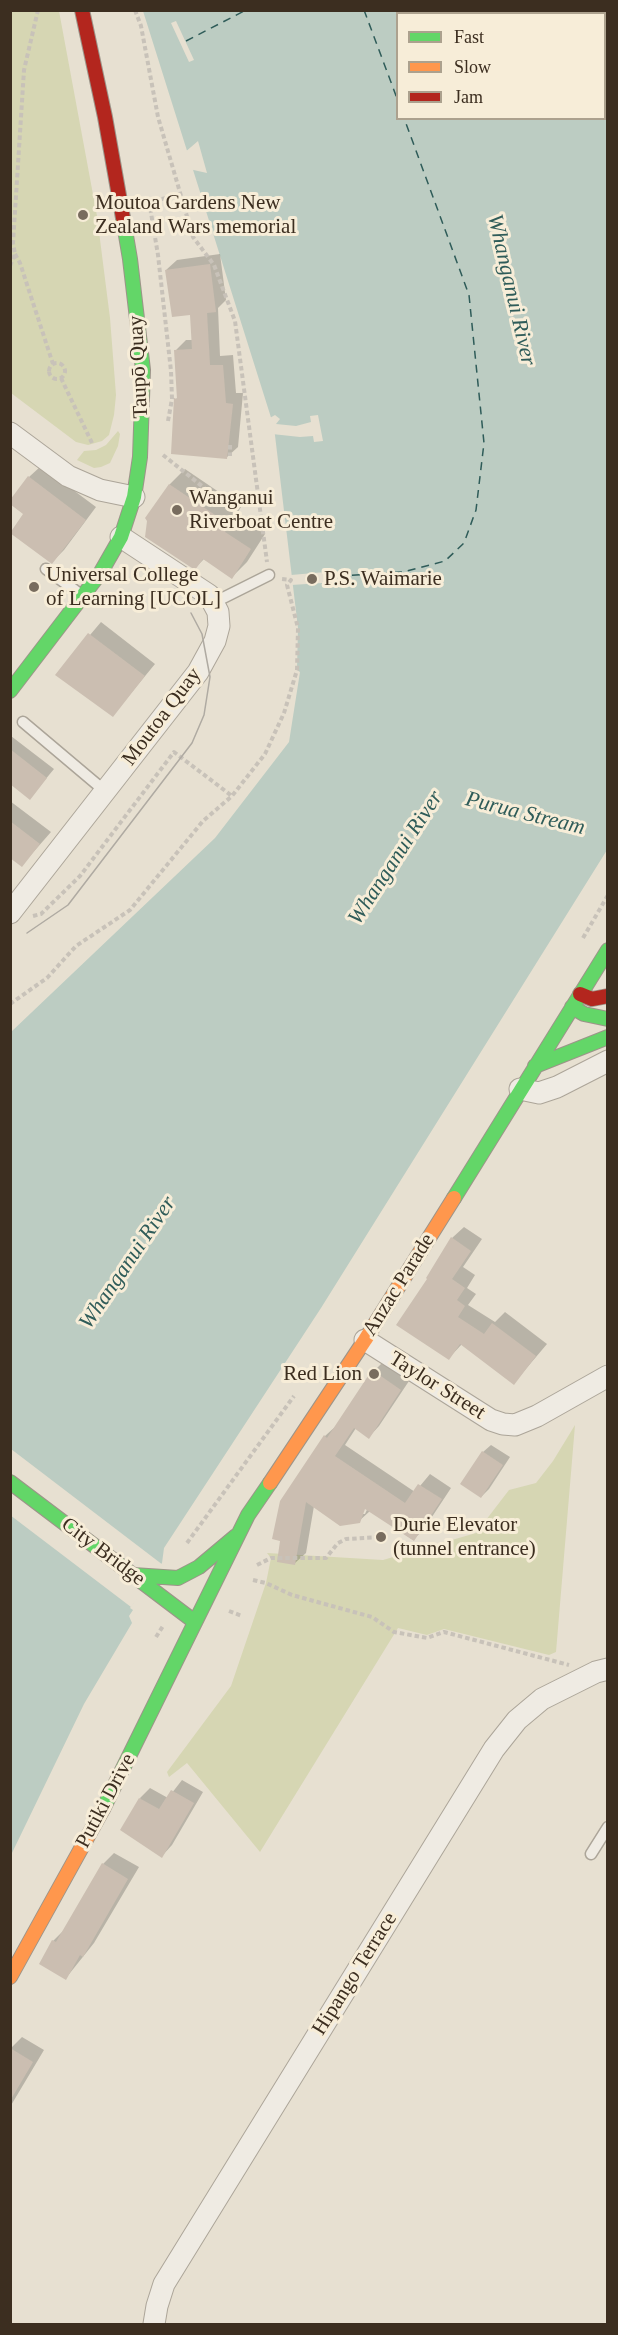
<!DOCTYPE html>
<html>
<head>
<meta charset="utf-8">
<style>
  body { margin:0 }
  #map { position:relative; width:618px; height:2335px; overflow:hidden; background:#e7e0d1; font-family:"Times New Roman",serif }
  canvas { display:block }
  .frame { position:absolute; inset:0; border:12px solid #3c2e20; pointer-events:none }
  .legend { position:absolute; left:396px; top:12px; width:210px; height:108px; box-sizing:border-box; background:#f7edd8; border:2px solid #aca18e; margin:0; padding:8px 10px; list-style:none; font-size:18px; color:#3c2e20 }
  .legend li { display:flex; align-items:center; gap:12px; height:30px }
  .legend b { width:30px; border:2px solid #aca18e }
</style>
</head>
<body>
<div id="map">
<canvas width="618" height="2335"></canvas>
<div class="frame"></div>
<ul class="legend">
<li><b style="height:8px;background:#63d668"></b>Fast</li>
<li><b style="height:8px;background:#ff974d"></b>Slow</li>
<li><b style="height:8px;background:#b3261e"></b>Jam</li>
</ul>
</div>
<script>
const ctx = document.querySelector('canvas').getContext('2d');
ctx.lineJoin = 'round';
function paint(path, color) { ctx.fillStyle = color; ctx.fill(path, 'evenodd'); }
const shape = rows => new Path2D(rows.map(r => 'M' + r).join(''));
function trace(path, color, width, dash) { ctx.strokeStyle = color; ctx.lineWidth = width; ctx.lineCap = dash ? 'butt' : 'round'; ctx.setLineDash(dash || []); ctx.stroke(path); }
function label(font, color, halo, rows, align = 'center') {
  ctx.font = font + ' "Times New Roman",serif'; ctx.lineWidth = 6; ctx.setLineDash([]); ctx.textBaseline = 'middle'; ctx.strokeStyle = halo; ctx.fillStyle = color; for (const [text, x, y, turn = 0] of rows) {
    ctx.save(); ctx.translate(x, y); ctx.rotate((+turn || 0) * Math.PI / 180); ctx.textAlign = isNaN(turn) ? turn : align; if (halo) ctx.strokeText(text, 0, 0); ctx.fillText(text, 0, 0); ctx.restore();
  }
}
paint(shape([
  [10,11,59,11,97,216,110,318,116,395,114,415,109,435,102,441,88,445,76,442,11,393],
  [118,431,120,434,118,446,110,463,101,467,94,468,77,460,84,451,96,450,106,445],
  [575,1425,556,1652,549,1655,444,1629,427,1635,398,1628,260,1852,187,1763,169,1777,167,1772,231,1686,266,1583,271,1558,267,1553,383,1560,476,1533,509,1490,536,1483,553,1461]
]), '#d6d6b3');
paint(shape([
  [143,11,607,11,607,850,321,1308,164,1548,162,1563,130,1608,133,1610,129,1616,132,1623,84,1704,11,1855,11,1032,215,838,289,742,300,672,297,670,298,628,274,427],
  [398,14,604,14,604,118,398,118]
]), '#bcccc2');
paint(shape([
  [176,21,194,60,189,62,171,23],
  [198,141,207,173,189,169,184,153],
  [275,415,280,419,276,424,296,426,311,422,310,416,318,415,323,441,314,442,313,436,300,437,272,434,268,419],
  [337,571,338,582,291,585,291,575],
  [11,1449,163,1565,131,1607,10,1515]
]), '#e7e0d1');
paint(shape([
  [220,254,226,300,218,308,220,356,233,355,236,393,243,393,238,447,227,457,176,399,178,397,175,351,186,340,193,340,192,313,166,270,177,260],
  [41,466,96,507,64,550,52,562,25,514,29,477],
  [185,469,241,507,238,512,241,514,239,517,265,534,247,562,232,577,204,559,195,568,147,518,170,484],
  [101,622,155,664,113,715,57,674],
  [11,736,54,769,30,798,10,782],
  [10,801,51,832,22,865,10,857],
  [464,1227,482,1239,463,1267,475,1275,467,1288,476,1294,468,1305,495,1322,505,1312,547,1344,514,1383,462,1344,449,1358,429,1279,452,1238],
  [384,1361,411,1378,379,1426,369,1437,356,1428,345,1445,415,1492,430,1474,451,1488,424,1529,413,1540,370,1511,359,1521,314,1506,306,1553,295,1563,279,1561,325,1436,336,1426,374,1371],
  [367,1502,370,1503,365,1514,362,1514],
  [491,1445,510,1457,489,1489,481,1497,483,1452],
  [182,1780,203,1792,172,1845,162,1856,140,1798,150,1788,168,1798],
  [114,1853,139,1867,94,1943,66,1978,53,1941,65,1929,103,1864],
  [22,2037,44,2050,10,2107,10,2049]
]), '#0003');
trace(shape([
  [364,10,398,101],
  [186,41,246,10],
  [338,576,403,572,445,561,464,543,476,510,484,443,469,295,404,118]
]), '#2f5c59', 1.5, [8, 6]);
paint(shape([
  [210,264,216,312,207,313,210,365,223,365,226,403,233,404,227,459,171,454,174,398,177,399,174,350,192,349,190,315,172,317,165,270],
  [28,476,86,520,52,564,10,533,23,514,10,504,10,500],
  [169,484,227,523,224,527,226,529,225,532,251,549,232,579,203,559,195,570,145,537,147,521,145,518],
  [88,633,145,676,113,717,55,675],
  [10,749,47,778,30,800,10,784],
  [10,821,40,844,22,867,10,858],
  [451,1237,471,1251,452,1279,465,1288,457,1300,465,1306,458,1317,484,1334,492,1323,536,1356,514,1385,460,1344,449,1360,396,1325,427,1279,426,1278],
  [372,1370,401,1390,369,1439,354,1428,335,1456,405,1503,418,1484,442,1499,414,1541,365,1509,360,1523,340,1526,306,1502,295,1565,277,1562,280,1541,272,1539,280,1501,324,1435,327,1438],
  [482,1451,503,1465,481,1498,460,1484],
  [171,1790,194,1803,162,1858,120,1830,139,1798,159,1809],
  [102,1863,128,1879,83,1957,80,1955,66,1980,39,1964,52,1940,56,1942],
  [10,2048,33,2062,10,2101]
]), '#cbbeb1');
const lane = shape([
  [46,569,80,594],
  [213,603,269,575],
  [23,722,106,792],
  [591,1854,608,1827]
]);
const street = shape([
  [10,433,68,476,100,490,134,497],
  [10,913,198,672,215,641,219,626,218,612,209,595,121,537],
  [520,1089,539,1093,557,1087,608,1061],
  [365,1340,491,1420,503,1424,515,1425,537,1416,608,1376],
  [154,2324,157,2306,164,2284,494,1749,517,1720,542,1699,596,1672,608,1669]
]);
const fast = shape([
  [10,691,101,572,121,537,134,497,140,457,143,370,130,259,123,218],
  [572,1007,584,1014,608,1019],
  [535,1066,608,1037],
  [454,1198,608,950],
  [10,1482,195,1622],
  [133,1575,178,1578,199,1567,236,1536],
  [103,1809,248,1515,270,1483]
]);
const slow = shape([
  [270,1483,365,1340,454,1198],
  [10,1977,103,1809]
]);
const jam = shape([
  [82,10,105,117,123,218],
  [580,994,592,999,608,996]
]);
trace(lane, '#aca599', 13);
trace(street, '#aca599', 23);
trace(fast, '#9c9489', 16);
trace(slow, '#9c9489', 16);
trace(jam, '#9c9489', 16);
trace(shape([
  [135,10,141,26,158,117,193,237,214,265,235,321,267,562],
  [149,201,158,255,171,371,172,399,168,421],
  [147,202,181,195],
  [15,254,20,263,53,364],
  [10,266,15,254,13,243,24,70,38,10],
  '49 371a8 8 0 1 1 16 0a8 8 0 1 1-16 0Z',
  [61,378,92,443],
  [230,445,230,456],
  [163,455,252,526,261,525],
  [33,916,41,914,80,876,174,752,232,796],
  [583,938,608,895],
  [10,1004,47,978,76,946,130,910,203,821,232,796,265,754,284,713,297,670,298,628,287,585,291,580,281,579],
  [187,1543,294,1396],
  [257,1565,271,1558,326,1558,338,1543,346,1539,381,1537],
  [253,1580,266,1583,292,1595,372,1617,394,1632,427,1638,444,1632,569,1665],
  [229,1611,242,1616],
  [156,1637,163,1626]
]), '#c8c2b9', 4, [4.5, 3]);
trace(lane, '#efebe3', 10);
trace(street, '#efebe3', 21);
trace(fast, '#63d668', 14);
trace(slow, '#ff974d', 14);
trace(jam, '#b3261e', 14);
trace(shape([
  [27,933,68,905,192,743,204,715,210,677,202,634,191,613]
]), '#afaaa2', 1.5);
for (const [x, y, r, color] of [
  [83,215,6,"#786c5e"],
  [177,510,6,"#786c5e"],
  [312,579,6,"#786c5e"],
  [34,587,6,"#786c5e"],
  [374,1374,6,"#786c5e"],
  [381,1537,6,"#786c5e"]
]) { const dot = new Path2D(); dot.arc(x, y, r, 0, 2 * Math.PI); ctx.fillStyle = color; ctx.fill(dot); trace(dot, '#f7edd8', 2); }
label('21px', '#3c2e20', '#f7edd8', [
  ["Moutoa Gardens New",95,203],
  ["Zealand Wars memorial",95,227],
  ["Wanganui",189,498],
  ["Riverboat Centre",189,522],
  ["Universal College",46,575],
  ["of Learning [UCOL]",46,599],
  ["P.S. Waimarie",324,579],
  ["Red Lion",362,1374,"right"],
  ["Durie Elevator",393,1525],
  ["(tunnel entrance)",393,1549]
], 'left');
label('21px', '#3c2e20', '#f7edd8', [
  ["Taupō Quay",139,367,-93],
  ["Moutoa Quay",162,717,-53],
  ["Anzac Parade",399,1285,-58],
  ["Taylor Street",437,1386,32],
  ["City Bridge",103,1552,37],
  ["Putiki Drive",106,1801,-62],
  ["Hipango Terrace",355,1974,-58]
]);
label('italic 22px', '#2f5c59', '#f7edd8', [
  ["Whanganui River",511,290,77],
  ["Purua Stream",525,814,14],
  ["Whanganui River",396,858,-57],
  ["Whanganui River",128,1263,-56]
]);
</script>
</body>
</html>
